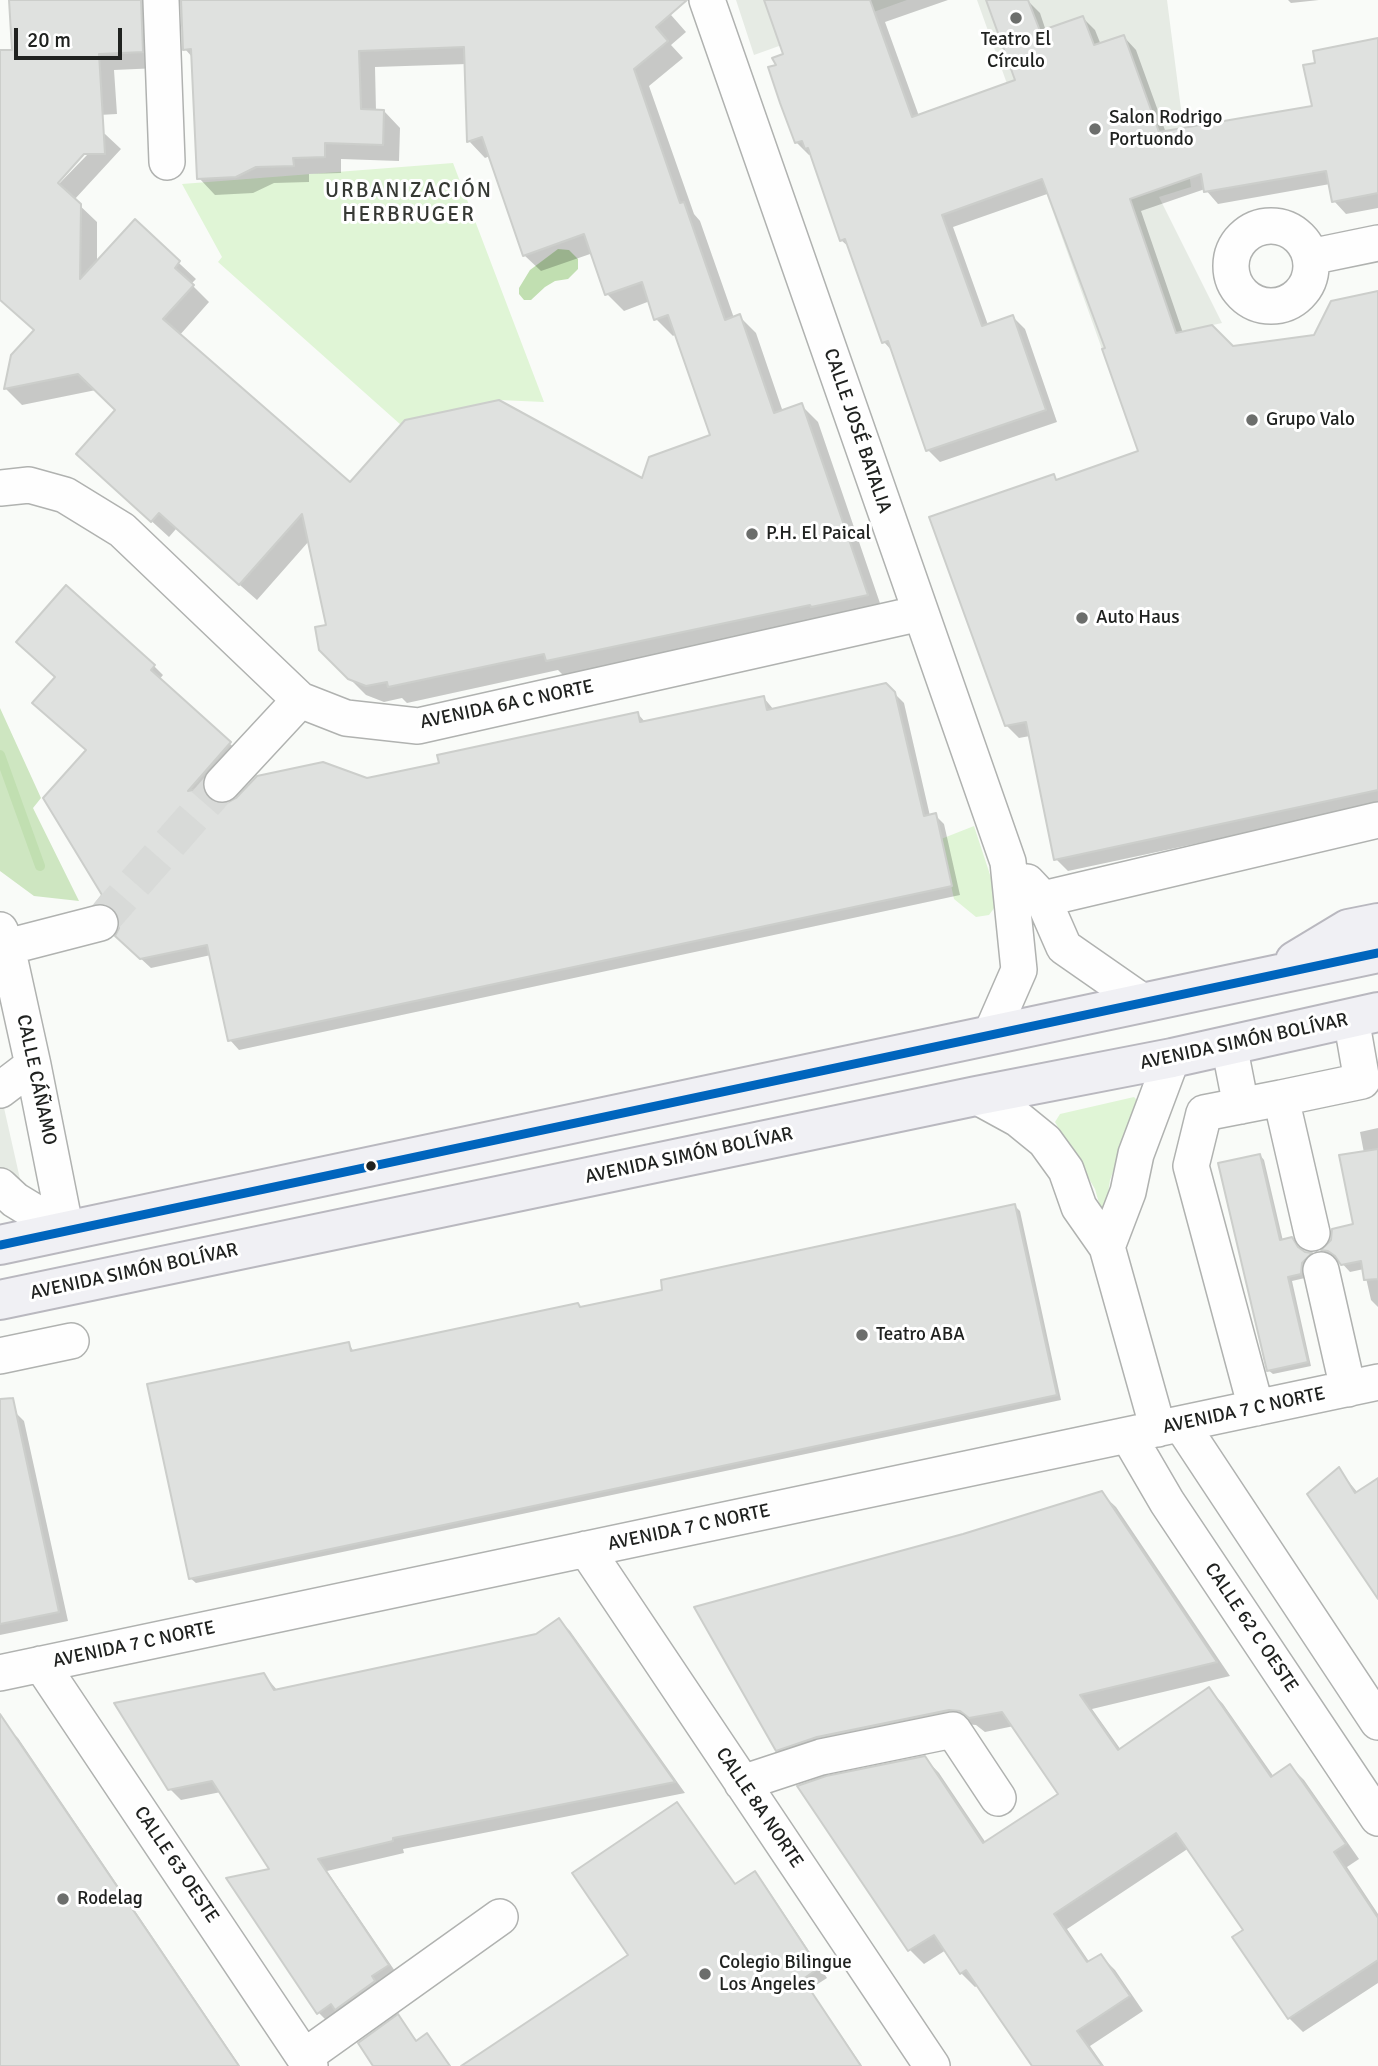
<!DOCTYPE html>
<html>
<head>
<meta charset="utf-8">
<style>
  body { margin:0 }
  #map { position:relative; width:1378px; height:2066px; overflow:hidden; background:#f9fbf8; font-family:Signika,sans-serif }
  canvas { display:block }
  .scale { position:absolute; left:14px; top:28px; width:108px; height:32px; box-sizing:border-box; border:4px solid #202220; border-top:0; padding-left:9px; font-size:21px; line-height:24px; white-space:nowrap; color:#202220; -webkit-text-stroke:5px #fff; paint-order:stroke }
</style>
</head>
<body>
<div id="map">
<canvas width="1378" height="2066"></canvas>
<div class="scale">20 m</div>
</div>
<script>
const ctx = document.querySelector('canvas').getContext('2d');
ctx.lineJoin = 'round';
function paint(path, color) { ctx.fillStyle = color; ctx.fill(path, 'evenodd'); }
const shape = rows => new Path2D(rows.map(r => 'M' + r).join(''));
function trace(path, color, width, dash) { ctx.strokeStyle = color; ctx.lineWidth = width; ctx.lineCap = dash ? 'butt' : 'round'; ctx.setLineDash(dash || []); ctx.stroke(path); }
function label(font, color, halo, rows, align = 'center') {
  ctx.font = font + ' Signika,sans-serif'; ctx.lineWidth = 6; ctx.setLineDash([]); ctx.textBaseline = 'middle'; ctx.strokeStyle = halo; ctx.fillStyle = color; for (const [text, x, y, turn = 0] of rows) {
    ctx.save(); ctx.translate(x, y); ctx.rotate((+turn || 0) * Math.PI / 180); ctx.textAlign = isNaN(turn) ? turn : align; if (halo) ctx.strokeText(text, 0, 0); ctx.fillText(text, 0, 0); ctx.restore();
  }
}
paint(shape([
  [736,0,907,0,754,55],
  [977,0,1167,0,1191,187,1159,197,1222,323,1102,349],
  [0,1090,20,1179,0,1208]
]), '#e6ebe4');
paint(shape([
  [453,163,544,402,499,400,401,425,218,262,222,257,182,184],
  [974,826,995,890,995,907,989,915,976,917,954,899,941,839],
  [1134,1097,1139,1102,1110,1180,1105,1214,1102,1214,1095,1189,1055,1122,1060,1114]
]), '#e0f5d6');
paint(shape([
  [0,708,41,798,33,808,79,901,34,896,0,871]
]), '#cee6c1');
paint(shape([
  [558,249,569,250,578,259,578,269,568,279,555,281,545,287,531,300,524,300,519,294,519,288,530,270]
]), '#c1dfb1');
paint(shape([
  [10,0,167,0,159,68,114,70,117,114,28,119,0,109,0,52,14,52],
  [183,0,672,0,664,7,686,32,671,45,683,58,649,86,694,214,700,221,734,318,739,316,756,333,783,412,801,405,818,422,883,612,565,677,558,670,407,703,402,698,384,702,366,695,321,650,328,626,309,541,257,600,176,529,169,537,78,454,117,410,96,390,22,405,6,389,13,356,35,331,0,300,0,149,105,134,121,149,74,200,97,222,97,264,135,222,196,279,191,284,209,302,179,336,350,485,643,481,712,436,676,334,673,336,656,319,650,301,624,311,607,294,593,253,541,271,524,255,490,156,485,158,469,141,467,64,375,67,376,111,384,111,400,128,399,161,341,159,341,173,309,174,309,182,274,183,253,193,215,195,199,178,193,58,185,49],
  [83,154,88,154,53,190,51,188],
  [766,0,948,0,885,22,919,116,1017,81,1027,0,1040,13,1046,31,1083,18,1095,30,1101,45,1124,37,1136,50,1166,133,1314,107,1317,64,1378,40,1378,208,1346,214,1334,201,1330,184,1218,204,1205,189,1141,211,1183,333,1232,348,1315,336,1378,296,1378,812,1372,806,1068,871,1056,859,1030,736,1019,738,1006,725,1054,477,1058,481,1140,452,1108,349,1050,193,953,227,988,325,1013,317,1025,329,1057,422,940,462,928,450,893,352,884,342,850,248,841,240,812,154,809,155,796,142,778,66,785,55],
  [1288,0,1319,0,1291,3],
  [154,666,163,675,159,680,239,752,204,792,218,805,366,780,441,764,638,714,646,723,764,698,774,710,886,685,904,703,930,816,935,815,944,824,960,895,239,1050,230,1040,211,955,151,968,126,945,121,928,121,917,117,912,106,912,97,903,105,895,88,750],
  [1378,1128,1378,1307,1371,1300,1364,1269,1350,1272,1337,1258,1330,1257,1323,1250,1333,1240,1355,1226,1364,1153,1360,1132],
  [1260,1155,1264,1160,1283,1241,1292,1239,1300,1251,1315,1258,1305,1278,1292,1281,1311,1366,1273,1374,1268,1370],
  [1015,1206,1020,1211,1061,1400,196,1583,190,1578,349,1344,354,1352,582,1309],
  [15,1412,24,1421,68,1621,0,1635,0,1415],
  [1339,1470,1358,1493,1378,1480,1378,1596],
  [1101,1493,1116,1507,1230,1676,1092,1709,1121,1750,1209,1689,1223,1704,1274,1777,1290,1766,1304,1780,1359,1859,1347,1867,1378,1914,1378,1983,1303,2032,1289,2018,1245,1931,1189,1848,1067,1929,1090,1963,1101,1956,1115,1970,1143,2011,1090,2046,1104,2066,1035,2066,979,1985,975,1987,961,1973,946,1950,924,1964,910,1950,925,1758,939,1773,986,1843,1060,1795,1014,1726,985,1732,976,1725,964,1724,792,1764,778,1750,964,1536],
  [559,1620,570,1631,685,1793,403,1849,404,1853,327,1871,399,1977,330,2024,318,2012,272,1870,221,1792,181,1800,170,1789,264,1675,278,1691,537,1636],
  [8,1729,18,1738,240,2066,0,2066,0,1735],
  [677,1805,686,1814,736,1885,754,1873,763,1882,827,1978,810,1989,862,2066,463,2066,630,1955],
  [398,2017,418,2042,427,2036,451,2066,375,2066]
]), '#0003');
trace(shape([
  [0,755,40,866]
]), '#c1dfb1', 10);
const building = shape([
  [9,0,141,0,143,52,99,54,105,154,84,154,58,183,81,204,80,279,135,219,180,261,175,268,194,285,163,319,350,482,405,420,499,400,642,478,649,457,710,435,668,315,654,320,642,282,605,295,584,234,523,256,482,137,467,142,464,47,359,51,361,109,384,110,383,145,325,143,325,157,293,158,294,166,256,167,236,177,197,179,191,49,183,50,181,0,687,0,656,27,668,41,634,69,680,203,684,202,725,320,740,314,774,413,802,403,868,595,811,607,810,605,546,661,544,654,388,687,387,682,366,686,348,679,319,650,315,627,326,625,302,514,239,585,159,513,151,522,76,454,115,410,78,374,4,389,11,355,34,330,0,300,0,50,12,50,9,0],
  [764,0,870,0,912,117,1015,80,986,0,1028,0,1040,31,1083,16,1094,45,1124,35,1159,132,1312,106,1303,65,1315,63,1313,51,1378,38,1378,193,1332,202,1326,171,1204,192,1201,174,1130,199,1176,333,1212,325,1233,346,1314,335,1331,301,1378,291,1378,790,1054,860,1026,722,1005,726,929,517,1054,474,1056,480,1138,451,1102,349,1105,348,1042,179,942,215,982,326,1013,315,1046,410,926,451,888,341,882,343,845,239,840,241,808,148,805,149,802,141,795,143,780,103,768,67,776,65,772,58,783,54,764,0],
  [66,585,155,665,151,670,231,742,188,791,203,788,208,798,218,804,227,803,236,798,257,776,323,762,367,778,439,763,437,755,638,712,640,722,764,696,767,710,886,683,895,692,924,816,936,813,952,886,228,1041,207,945,140,959,115,936,119,928,119,917,114,908,106,904,95,904,102,895,43,798,86,750,32,703,55,677,16,642,66,585],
  [1378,1149,1378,1279,1364,1280,1361,1261,1341,1265,1335,1256,1328,1251,1321,1250,1331,1240,1332,1229,1353,1224,1339,1155,1378,1149],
  [1260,1154,1280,1240,1292,1237,1298,1247,1305,1252,1312,1253,1302,1263,1301,1274,1288,1277,1308,1362,1267,1371,1218,1163,1260,1154],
  [1015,1204,1057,1395,189,1579,147,1384,349,1342,351,1351,578,1303,580,1307,662,1290,661,1280,1015,1204],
  [13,1398,59,1612,0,1624,0,1399,13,1398],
  [1339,1467,1355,1493,1378,1478,1378,1599,1307,1494,1339,1467],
  [1102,1491,1217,1662,1080,1695,1118,1750,1209,1687,1271,1777,1290,1764,1346,1844,1334,1852,1378,1918,1378,1960,1288,2019,1232,1937,1243,1930,1176,1833,1054,1914,1087,1962,1101,1954,1130,1996,1077,2031,1102,2066,1032,2066,966,1970,960,1974,934,1935,908,1951,797,1786,826,1776,925,1756,983,1843,1058,1794,1002,1712,969,1718,960,1711,949,1710,817,1737,776,1751,694,1607,963,1534,1102,1491],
  [559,1618,675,1782,393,1838,393,1841,318,1859,389,1965,372,1976,375,1981,335,2010,331,2004,317,2014,226,1878,269,1869,212,1781,168,1790,114,1703,264,1673,274,1690,536,1634,559,1618],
  [0,1714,239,2066,0,2066,0,1714],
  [677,1802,735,1884,755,1871,819,1968,803,1979,861,2066,461,2066,628,1955,572,1873,677,1802],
  [398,2014,416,2041,427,2033,450,2066,373,2066,358,2043,398,2014]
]);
paint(building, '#dfe1df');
trace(building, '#cccecb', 2);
trace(shape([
  [100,923,222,784]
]), '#d8dad8', 35, [35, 18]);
const minor = shape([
  [161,0,167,162],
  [707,0,1008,862,1019,970,991,1034],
  '1231 266a40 40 0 1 1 80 0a40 40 0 1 1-80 0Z',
  [1310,257,1378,243],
  [0,488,29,485,65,495,122,530,300,700,346,718,418,726,921,613],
  [222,784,300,700],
  [1027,882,1043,899,1064,947,1143,1002],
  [1043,899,1378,820],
  [0,930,7,947,33,1065,66,1231],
  [7,947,100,923],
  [1229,1045,1241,1106],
  [0,1090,33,1065],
  [976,1096,1018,1119,1045,1141,1066,1170,1079,1207,1107,1247,1158,1429],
  [1281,1098,1362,1081,1351,1018],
  [0,1186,15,1200,66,1231],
  [1107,1247,1128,1192,1136,1154,1172,1058],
  [1321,1270,1348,1389],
  [0,1356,71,1341],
  [1256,1408,1191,1166,1204,1113,1281,1098,1312,1233],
  [1181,1424,1378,1722],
  [1128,1435,1167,1502,1378,1818],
  [586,1549,932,2066],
  [41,1664,310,2066],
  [0,1673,1378,1382],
  [742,1783,821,1757,953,1730,998,1798],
  [304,2057,500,1917]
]);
const major = shape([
  [1295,961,1348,929,1378,923],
  [0,1245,1378,953],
  [0,1300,976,1096,1172,1058,1378,1012]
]);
trace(minor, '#b0b2b0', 38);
trace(major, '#b9b8bf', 42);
trace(minor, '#fefefe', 35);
trace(major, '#f0f0f4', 38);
trace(shape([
  [0,1245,1378,953]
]), '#0065bd', 9);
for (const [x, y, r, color] of [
  [1016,18,7,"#6c6e6c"],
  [1095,129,7,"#6c6e6c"],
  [1252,420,7,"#6c6e6c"],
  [752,534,7,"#6c6e6c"],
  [1082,618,7,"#6c6e6c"],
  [371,1166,6,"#202220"],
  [862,1335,7,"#6c6e6c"],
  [63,1899,7,"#6c6e6c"],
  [705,1974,7,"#6c6e6c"]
]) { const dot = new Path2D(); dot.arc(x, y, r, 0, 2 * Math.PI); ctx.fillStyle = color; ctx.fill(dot); trace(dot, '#fff', 2.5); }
label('19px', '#202220', '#fff', [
  ["Teatro El",1016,40,"center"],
  ["Círculo",1016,62,"center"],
  ["Salon Rodrigo",1109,118],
  ["Portuondo",1109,140],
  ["Grupo Valo",1266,420],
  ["P.H. El Paical",766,534],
  ["Auto Haus",1096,618],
  ["Teatro ABA",876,1335],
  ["Rodelag",77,1899],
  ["Colegio Bilingue",719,1963],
  ["Los Angeles",719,1985]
], 'left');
label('19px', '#202220', '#fff', [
  ["CALLE JOSÉ BATALIA",857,431,71],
  ["AVENIDA 6A C NORTE",507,705,-12],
  ["AVENIDA SIMÓN BOLÍVAR",1244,1042,-12],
  ["CALLE CÁÑAMO",36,1080,78],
  ["AVENIDA SIMÓN BOLÍVAR",689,1156,-12],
  ["AVENIDA SIMÓN BOLÍVAR",134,1272,-12],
  ["AVENIDA 7 C NORTE",1244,1411,-12],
  ["AVENIDA 7 C NORTE",689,1528,-12],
  ["CALLE 62 C OESTE",1251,1628,56],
  ["AVENIDA 7 C NORTE",134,1645,-12],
  ["CALLE 8A NORTE",759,1808,56],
  ["CALLE 63 OESTE",176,1865,56]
]);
ctx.letterSpacing = '2px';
label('21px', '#363934', '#fff', [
  ["URBANIZACIÓN",409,191],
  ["HERBRUGER",409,215]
]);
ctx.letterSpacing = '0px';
</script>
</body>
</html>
